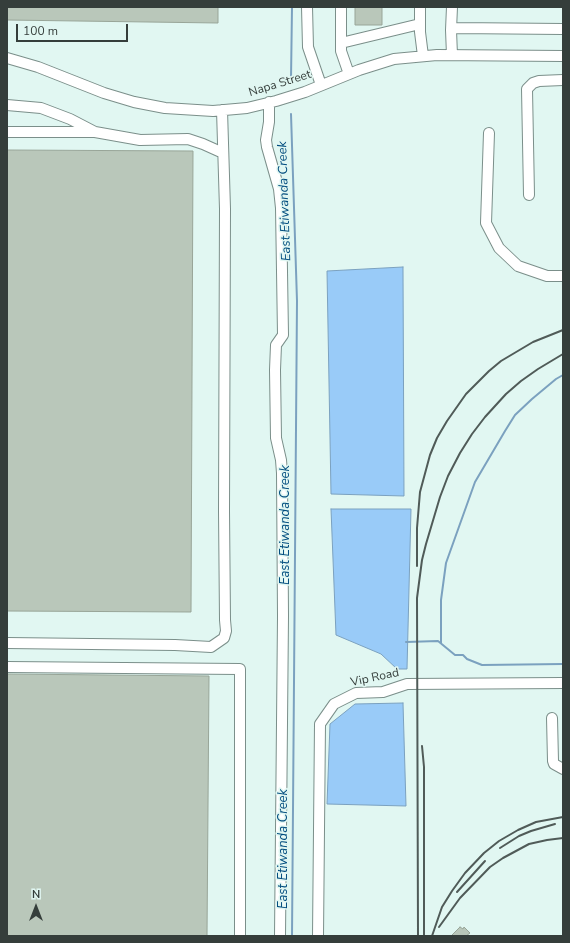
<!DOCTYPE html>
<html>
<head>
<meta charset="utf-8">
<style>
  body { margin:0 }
  #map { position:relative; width:570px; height:943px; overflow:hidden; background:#e1f7f2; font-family:"Nunito Sans",sans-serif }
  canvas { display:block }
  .frame { position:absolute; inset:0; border:8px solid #353e3b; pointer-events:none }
  .north { position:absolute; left:16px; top:887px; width:40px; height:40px; -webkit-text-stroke:3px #e1f7f2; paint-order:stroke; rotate:0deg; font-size:11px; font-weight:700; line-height:16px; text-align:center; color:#353e3b }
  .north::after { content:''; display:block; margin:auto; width:14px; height:18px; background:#353e3b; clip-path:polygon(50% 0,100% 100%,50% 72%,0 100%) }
  .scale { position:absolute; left:16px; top:24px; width:112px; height:18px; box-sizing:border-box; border:2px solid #353e3b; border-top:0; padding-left:5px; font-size:12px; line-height:14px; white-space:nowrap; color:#353e3b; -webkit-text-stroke:3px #e1f7f2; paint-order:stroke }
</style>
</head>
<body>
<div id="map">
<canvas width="570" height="943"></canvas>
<div class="frame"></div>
<div class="north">N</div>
<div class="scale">100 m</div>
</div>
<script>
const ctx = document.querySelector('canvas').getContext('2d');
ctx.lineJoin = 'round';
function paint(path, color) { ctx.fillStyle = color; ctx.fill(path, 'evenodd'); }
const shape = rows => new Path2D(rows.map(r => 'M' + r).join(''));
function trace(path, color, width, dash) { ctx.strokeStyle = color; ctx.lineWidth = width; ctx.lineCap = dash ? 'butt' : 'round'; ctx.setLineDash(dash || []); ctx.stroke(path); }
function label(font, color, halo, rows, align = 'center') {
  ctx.font = font + ' "Nunito Sans",sans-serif'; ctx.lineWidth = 3; ctx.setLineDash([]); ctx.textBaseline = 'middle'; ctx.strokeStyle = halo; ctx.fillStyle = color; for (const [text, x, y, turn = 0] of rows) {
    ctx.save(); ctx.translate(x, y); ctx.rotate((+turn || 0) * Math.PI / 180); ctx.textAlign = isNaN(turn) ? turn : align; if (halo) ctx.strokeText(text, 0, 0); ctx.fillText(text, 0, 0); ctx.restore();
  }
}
const water = shape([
  [403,267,404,496,331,494,327,271,403,267],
  [331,509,411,509,407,669,397,669,381,654,336,635,331,509],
  [403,703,406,806,327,804,330,724,355,704,403,703]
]);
paint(water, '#99cbf8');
trace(water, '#7ba1bf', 1);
trace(shape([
  [291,79,292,7],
  [291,114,297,301,292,936],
  [406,642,438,641,455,655,463,655,467,659,482,665,563,664],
  [441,643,441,600,446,563,475,482,505,431,515,415,532,399,556,379,563,375]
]), '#7ba1bf', 2);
const building = shape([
  [7,7,218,7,218,23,7,20,7,7],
  [355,7,382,7,382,25,355,25,355,7],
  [7,150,193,151,191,612,7,611,7,150],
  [7,674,209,676,207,936,7,936,7,674],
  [460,927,463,929,464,927,470,933,466,936,451,936,460,927]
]);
paint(building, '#b9c7ba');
trace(building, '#98a598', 1);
const minor = shape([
  [307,7,308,47,321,85],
  [341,7,341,51,349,74],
  [420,7,420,32,423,56],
  [451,30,452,7],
  [341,43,420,24],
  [452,55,451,30,455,28,563,29],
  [7,58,38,67,104,93,134,102,165,108,213,111,247,108,276,101,305,92,359,70,394,59,437,55,563,56],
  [269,102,269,122,266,140,267,147,279,189,281,208,283,335,276,345,275,370,276,438,281,460,282,473,283,616,280,936],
  [7,105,41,108,70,119,95,132,140,140,188,139,203,144,223,153],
  [7,132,93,132],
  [489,133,486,223,499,248,518,266,547,276,563,276],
  [529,195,527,89,533,83,539,81,563,80],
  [7,643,175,645,211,647,224,638,226,631,225,620,224,511,225,209,222,110],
  [7,667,240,669,240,936],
  [552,718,553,761,554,764,563,769],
  [318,936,320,724,334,704,356,693,383,692,407,684,563,683]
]);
trace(minor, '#7b8f8a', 12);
trace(minor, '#fff', 10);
trace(shape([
  [417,566,417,528,420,492,430,455,437,438,447,421,466,394,489,371,501,361,533,342,563,330],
  [422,746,424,767,424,936],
  [500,848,519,836,531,831,555,824],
  [457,892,485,861],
  [439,927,460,898,490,867,503,858,529,844,547,840,563,838],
  [418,936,417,598,422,560,426,544,440,497,448,476,460,453,472,434,485,417,506,394,521,381,538,369,563,354],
  [432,936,442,907,452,891,465,873,484,853,499,841,518,830,536,822,563,817]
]), '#505b58', 2);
label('12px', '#353e3b', '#e1f7f2', [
  ["Napa Street",280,84,-17],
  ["Vip Road",375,678,-12]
]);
label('italic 13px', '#004c7e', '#e1f7f2', [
  ["East Etiwanda Creek",285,201,-92],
  ["East Etiwanda Creek",286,525,-90],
  ["East Etiwanda Creek",284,849,-90]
]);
</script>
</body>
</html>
